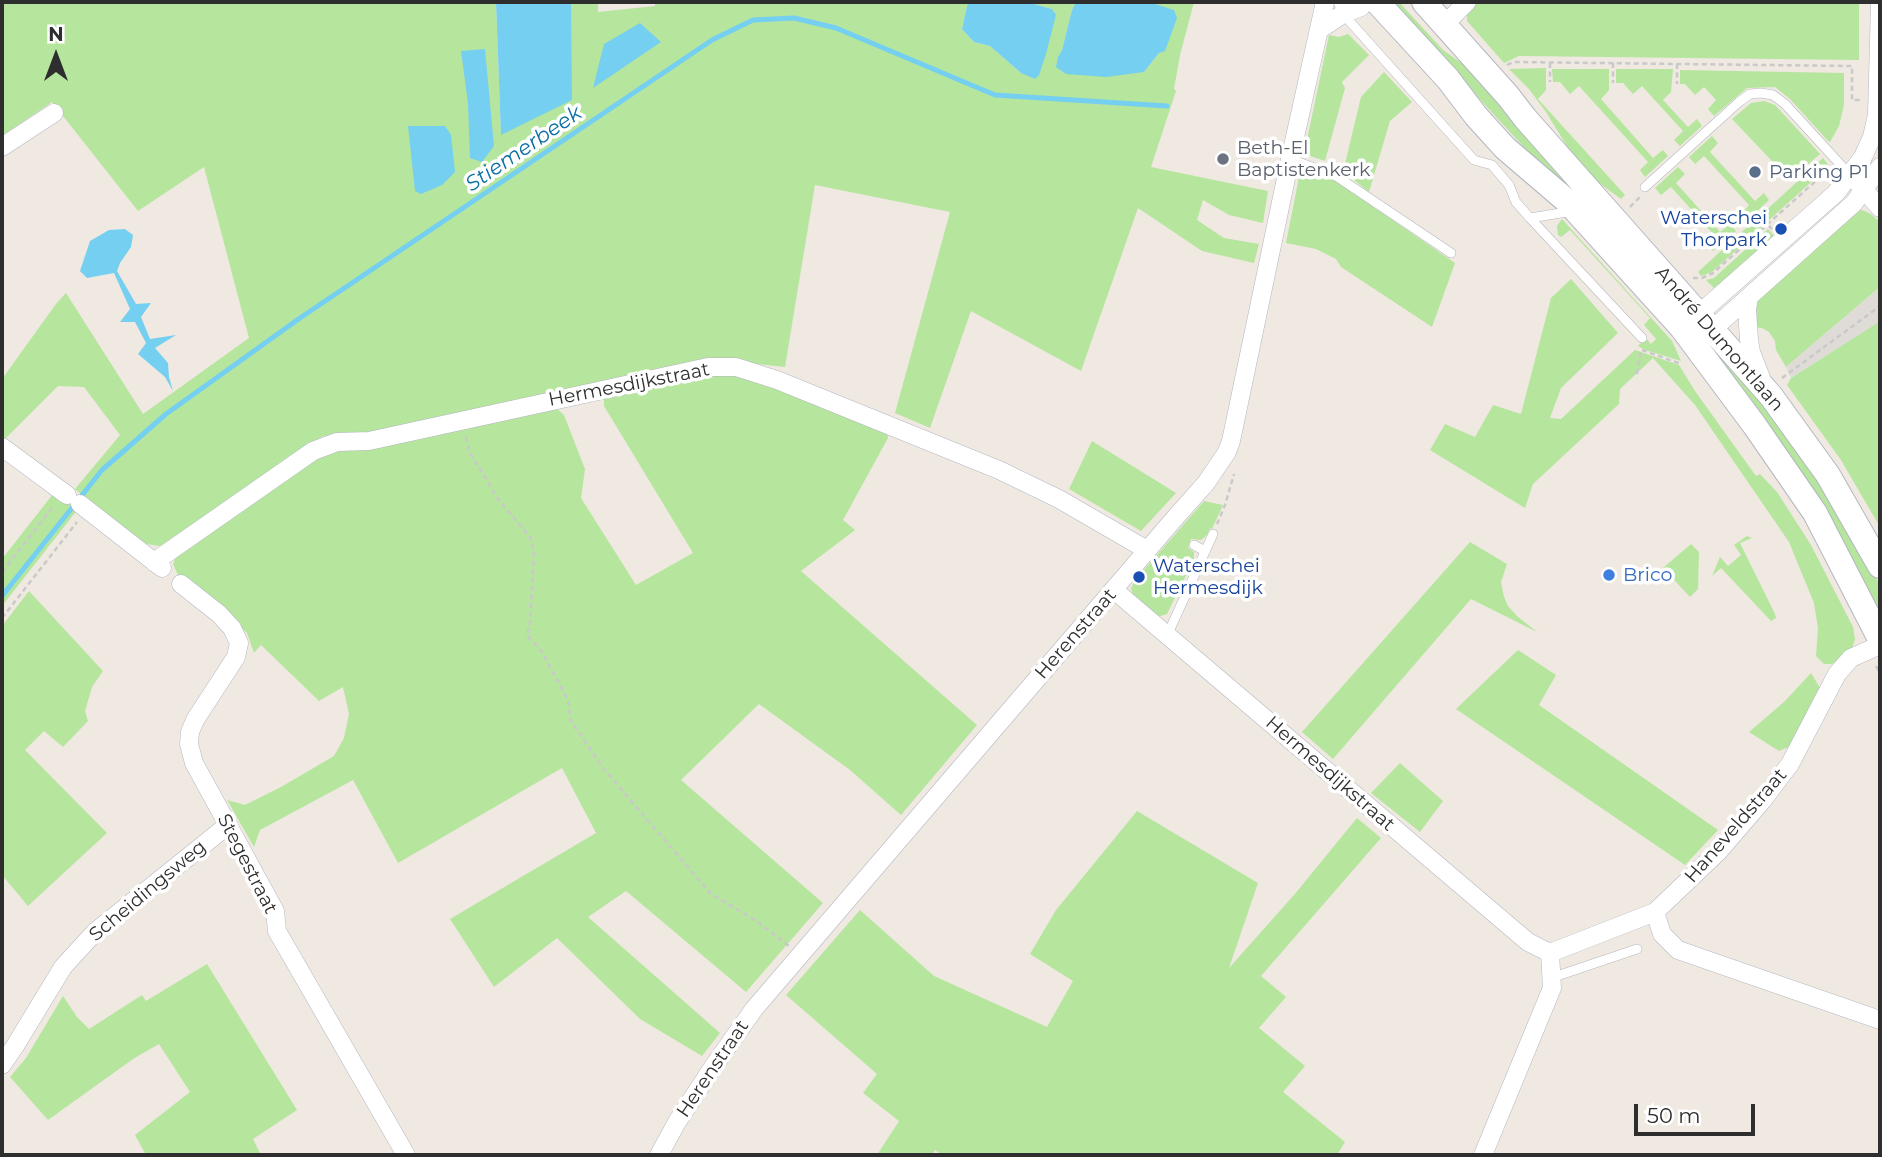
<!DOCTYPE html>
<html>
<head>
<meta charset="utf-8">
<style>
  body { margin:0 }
  #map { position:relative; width:1882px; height:1157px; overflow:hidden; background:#efe9e1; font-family:Montserrat,sans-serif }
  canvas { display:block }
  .frame { position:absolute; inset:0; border:4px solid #2e2e2e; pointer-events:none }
  .north { position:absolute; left:21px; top:21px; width:70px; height:70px; -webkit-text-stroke:5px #fff; paint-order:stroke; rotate:0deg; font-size:19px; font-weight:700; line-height:28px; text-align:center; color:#2e2e2e }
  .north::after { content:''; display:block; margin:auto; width:24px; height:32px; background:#2e2e2e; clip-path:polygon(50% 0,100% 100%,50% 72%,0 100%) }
  .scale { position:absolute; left:1634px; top:1104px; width:121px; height:32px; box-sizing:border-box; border:4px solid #2e2e2e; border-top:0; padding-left:9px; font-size:21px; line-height:24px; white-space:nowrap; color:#2e2e2e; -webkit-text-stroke:5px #fff; paint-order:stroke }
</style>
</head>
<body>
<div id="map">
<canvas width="1882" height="1157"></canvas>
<div class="frame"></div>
<div class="north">N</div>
<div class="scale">50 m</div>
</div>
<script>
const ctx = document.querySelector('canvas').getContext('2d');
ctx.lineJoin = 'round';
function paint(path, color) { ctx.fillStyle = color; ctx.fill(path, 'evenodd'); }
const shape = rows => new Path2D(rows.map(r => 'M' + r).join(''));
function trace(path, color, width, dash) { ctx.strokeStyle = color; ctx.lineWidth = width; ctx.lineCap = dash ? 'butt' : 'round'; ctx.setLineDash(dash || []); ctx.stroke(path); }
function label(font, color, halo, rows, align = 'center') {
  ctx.font = font + ' Montserrat,sans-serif'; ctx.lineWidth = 7; ctx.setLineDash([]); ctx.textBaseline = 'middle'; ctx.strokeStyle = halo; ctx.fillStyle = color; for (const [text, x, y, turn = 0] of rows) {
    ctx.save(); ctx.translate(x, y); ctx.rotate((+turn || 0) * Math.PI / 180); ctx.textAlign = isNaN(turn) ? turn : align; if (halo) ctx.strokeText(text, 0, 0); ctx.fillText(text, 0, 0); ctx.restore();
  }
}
paint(shape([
  [2,2,496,2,501,135,569,2,598,2,598,12,655,6,655,2,968,2,962,29,974,42,990,46,1021,73,1052,9,1027,2,1076,2,1072,10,1062,50,1058,57,1066,74,1084,74,1144,72,1159,53,1149,2,1194,2,1180,55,1174,89,1176,91,1151,167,1268,191,1263,223,1229,215,1203,200,1197,220,1224,238,1259,244,1254,263,1202,251,1138,208,1081,371,971,311,930,428,895,413,950,212,815,185,785,367,729,361,378,433,323,436,160,546,140,543,75,489,120,435,84,387,58,386,4,440,2,438,2,379,56,304,66,293,143,414,249,338,204,167,138,211,52,102,2,136],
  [1390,2,1399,2,1443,50,1470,69,1665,283,1557,183],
  [1474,2,1859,2,1859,60,1519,56,1504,63,1467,21,1467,10],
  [1348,34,1369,55,1342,82,1345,88,1325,161,1304,154,1329,35,1339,37],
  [1546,68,1546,90,1538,99,1625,195,1621,199,1595,180,1568,148,1546,112,1529,89,1509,69],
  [1552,69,1609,69,1609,90,1601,99,1653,158,1663,150,1668,156,1645,177,1640,170,1648,162,1579,86,1570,94,1560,82,1553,82],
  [1673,69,1671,92,1663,100,1688,127,1697,119,1702,126,1680,146,1674,140,1683,131,1642,86,1633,94,1623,83,1616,83,1616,69],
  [1680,70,1844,73,1844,105,1839,126,1830,142,1828,141,1790,99,1775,87,1747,88,1714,116,1708,109,1716,100,1704,87,1695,95,1685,84,1680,84],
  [1384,72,1412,102,1390,121,1369,192,1349,176,1344,168,1361,97],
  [1764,101,1775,105,1820,154,1790,180,1732,119,1751,103],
  [1712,136,1718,143,1710,152,1755,201,1764,193,1769,200,1747,221,1741,214,1749,205,1704,156,1695,164,1689,157],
  [1823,158,1829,166,1768,221,1762,214],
  [1301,167,1333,179,1455,263,1432,327,1341,267,1336,259,1316,249,1286,243],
  [1678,167,1685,174,1676,183,1720,232,1730,224,1736,231,1713,251,1707,245,1715,236,1671,187,1661,195,1655,188],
  [1862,210,1871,214,1880,222,1880,287,1786,367,1776,350,1775,341,1769,332,1762,328,1753,327,1757,302,1766,290,1855,211],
  [1757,218,1764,225,1712,272,1701,276,1698,272],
  [1562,219,1672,341,1681,361,1645,350,1638,346,1646,338,1651,344,1656,339,1644,325,1650,318,1570,230,1561,237,1558,235,1557,226],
  [1768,229,1775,237,1717,288,1714,288,1706,280,1714,278],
  [1571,279,1618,333,1561,388,1550,418,1561,419,1635,350,1679,365,1695,391,1756,476,1760,474,1777,492,1811,545,1853,627,1855,639,1851,651,1832,664,1824,664,1816,656,1818,628,1814,603,1789,542,1695,405,1653,358,1620,389,1619,404,1533,484,1525,508,1430,450,1445,424,1475,437,1493,405,1521,414,1551,298],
  [1880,321,1880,527,1841,460,1787,385,1791,378],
  [1710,340,1775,415,1859,545,1880,586,1880,616,1710,353],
  [724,371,753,376,887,430,888,438,843,520,855,530,801,571,977,725,901,815,850,770,759,704,681,780,823,903,746,992,626,891,588,917,720,1033,702,1056,640,1019,557,938,494,987,450,919,596,833,562,768,398,863,353,780,260,830,254,847,227,800,245,805,281,787,334,756,344,738,349,714,343,687,319,701,261,645,254,653,247,633,189,580,178,575,173,564,177,554,315,455,554,406,564,415,585,469,581,498,636,585,693,553,604,406,604,395],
  [1092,441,1176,493,1141,531,1069,489],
  [53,494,78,509,2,606,2,559],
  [1204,501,1223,505,1212,529,1210,528,1207,535,1201,540,1191,539,1188,548,1194,552,1194,559,1167,614,1160,616,1154,614,1133,595,1131,588,1136,579],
  [1747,536,1752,538,1740,543,1775,614,1776,618,1771,621,1721,568,1712,576,1720,557,1728,566,1741,555,1734,545],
  [1470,542,1507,564,1501,582,1504,597,1508,606,1517,616,1537,632,1471,599,1333,759,1302,732],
  [1691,544,1699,552,1698,589,1690,597,1663,568],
  [29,591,103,671,92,687,85,711,88,721,63,747,44,731,25,750,107,833,28,906,2,875,2,626],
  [1518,650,1556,675,1539,705,1718,830,1685,865,1456,709],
  [1811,673,1820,688,1789,747,1779,751,1749,732,1784,702],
  [1400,763,1443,801,1420,832,1371,793],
  [1137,811,1258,883,1229,968,1294,895,1357,818,1381,838,1261,976,1286,997,1259,1028,1305,1066,1283,1092,1345,1142,1337,1155,942,1155,935,1150,932,1155,877,1155,899,1121,863,1093,877,1074,786,995,860,910,934,976,1047,1027,1073,981,1030,954,1056,910],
  [207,964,297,1110,253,1139,261,1155,146,1155,135,1135,190,1092,159,1044,133,1059,48,1120,10,1077,26,1058,63,996,77,1017,89,1029,142,995,146,1001]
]), '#b6e59e');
paint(shape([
  [1880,287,1880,321,1791,378,1786,367]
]), '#dfdcd8');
paint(shape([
  [496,2,571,2,572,100,501,135],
  [968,2,1027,2,1052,9,1056,15,1046,54,1039,75,1035,79,1021,73,990,46,974,42,962,29],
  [1076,2,1149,2,1174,10,1177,18,1165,51,1159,53,1144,72,1106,77,1066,74,1056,67,1058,57,1062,50,1072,10],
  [640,23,661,42,593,88,604,44],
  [485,49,494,146,482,162,470,158,468,103,461,51],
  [408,126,445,126,451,135,455,172,442,185,421,194,415,191],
  [125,229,133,235,131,247,120,263,117,271,136,304,151,303,141,317,150,339,176,335,155,348,168,363,169,377,173,391,165,377,138,354,146,343,135,322,120,322,130,309,114,273,87,278,80,271,90,241,109,230]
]), '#75cff0');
trace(shape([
  [2,596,102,470,166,414,300,318,712,40,753,20,794,18,836,28,995,95,1167,106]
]), '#75cff0', 5);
const service = shape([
  [1338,2,1343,14,1474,160,1492,165,1509,185,1516,202,1530,218,1642,338],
  [1290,159,1336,176,1451,253],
  [1645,187,1739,102,1750,94,1761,93,1773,95,1785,104,1850,175],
  [1530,218,1573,211],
  [1194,545,1205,551],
  [1167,636,1213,534],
  [1551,978,1637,949]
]);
const minor = shape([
  [1445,24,1467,2],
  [1319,30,1343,14,1361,7,1362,2],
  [2,147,54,113],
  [1857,182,1880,208],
  [1749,298,1747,309,1749,340,1751,352,1761,378],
  [1692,320,1836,193,1863,157,1872,137,1877,115,1880,2],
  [1705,336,1854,203,1880,167],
  [2,447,67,495],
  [80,504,162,568],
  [154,562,313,451,337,442,369,441,708,367,736,367,777,380,999,470,1059,499,1147,550],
  [181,584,219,614,232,628,239,643,236,657,195,720,190,732,189,744,194,763,275,911,277,931,406,1155],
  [1114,590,1528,942,1550,953],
  [1655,912,1662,934,1678,950,1880,1020],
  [1550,953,1655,912,1719,851,1762,801,1790,764,1837,674,1851,658,1880,645],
  [2,1065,15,1046,63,967,95,932,228,825],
  [659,1155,677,1122,713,1067,754,1009,1174,519,1206,483,1227,452,1231,441,1289,164,1325,2],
  [1483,1155,1552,988,1550,953]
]);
const secondary = shape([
  [1377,2,1448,79,1476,116,1505,148,1567,201,1682,328,1755,426,1815,513,1880,639],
  [1424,2,1508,96,1525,118,1771,396,1828,475,1880,566]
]);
trace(service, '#b4b7c1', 10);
trace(minor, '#b4b7c1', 19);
trace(secondary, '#b4b7c1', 26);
trace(shape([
  [1550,63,1550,82],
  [1613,63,1613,83],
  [1677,64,1677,84],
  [1507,65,1513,62,1852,66,1852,100,1861,100],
  [1630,207,1640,197],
  [1757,214,1772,229],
  [1693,278,1702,278,1713,273,1828,170],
  [1642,350,1681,364],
  [1637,374,1641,350],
  [1782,378,1880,306],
  [466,437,469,451,498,499,531,538,534,555,530,623,527,635,542,652,568,700,571,721,603,768,711,894,755,920,789,946],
  [1217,524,1225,505,1234,474],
  [2,572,54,506],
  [2,618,77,522],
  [1876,666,1880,673]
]), '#c9c9c9', 2.5, [5, 3.5]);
trace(service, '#fff', 9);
trace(minor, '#fff', 18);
trace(secondary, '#fff', 24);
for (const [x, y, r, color] of [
  [1223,159,7,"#6b7280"],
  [1755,172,7,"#5c6f8a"],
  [1781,229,7,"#1a4fb4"],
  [1609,575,7,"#3f7fe0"],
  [1139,577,7,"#1a4fb4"]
]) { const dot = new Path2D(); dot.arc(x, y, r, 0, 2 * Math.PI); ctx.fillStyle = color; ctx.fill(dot); trace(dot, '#fff', 2.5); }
label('19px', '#5b616d', '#fff', [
  ["Beth-El",1237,148],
  ["Baptistenkerk",1237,170]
], 'left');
label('19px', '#4e5e75', '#fff', [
  ["Parking P1",1769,172]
], 'left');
label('19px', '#164399', '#fff', [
  ["Waterschei",1767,218],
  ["Thorpark",1767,240],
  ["Waterschei",1153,566,"left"],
  ["Hermesdijk",1153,588,"left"]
], 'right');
label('19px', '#2e2e2e', '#fff', [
  ["André Dumontlaan",1719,339,49],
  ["Hermesdijkstraat",629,385,-11],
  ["Herenstraat",1076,634,-49],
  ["Hermesdijkstraat",1330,774,41],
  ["Haneveldstraat",1736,826,-49],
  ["Stegestraat",247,864,63],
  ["Scheidingsweg",148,891,-40],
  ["Herenstraat",713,1069,-56]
]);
label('19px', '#366cbe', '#fff', [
  ["Brico",1623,575]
], 'left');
label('italic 21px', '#0d6fa3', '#fff', [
  ["Stiemerbeek",524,149,-34]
]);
</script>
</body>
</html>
